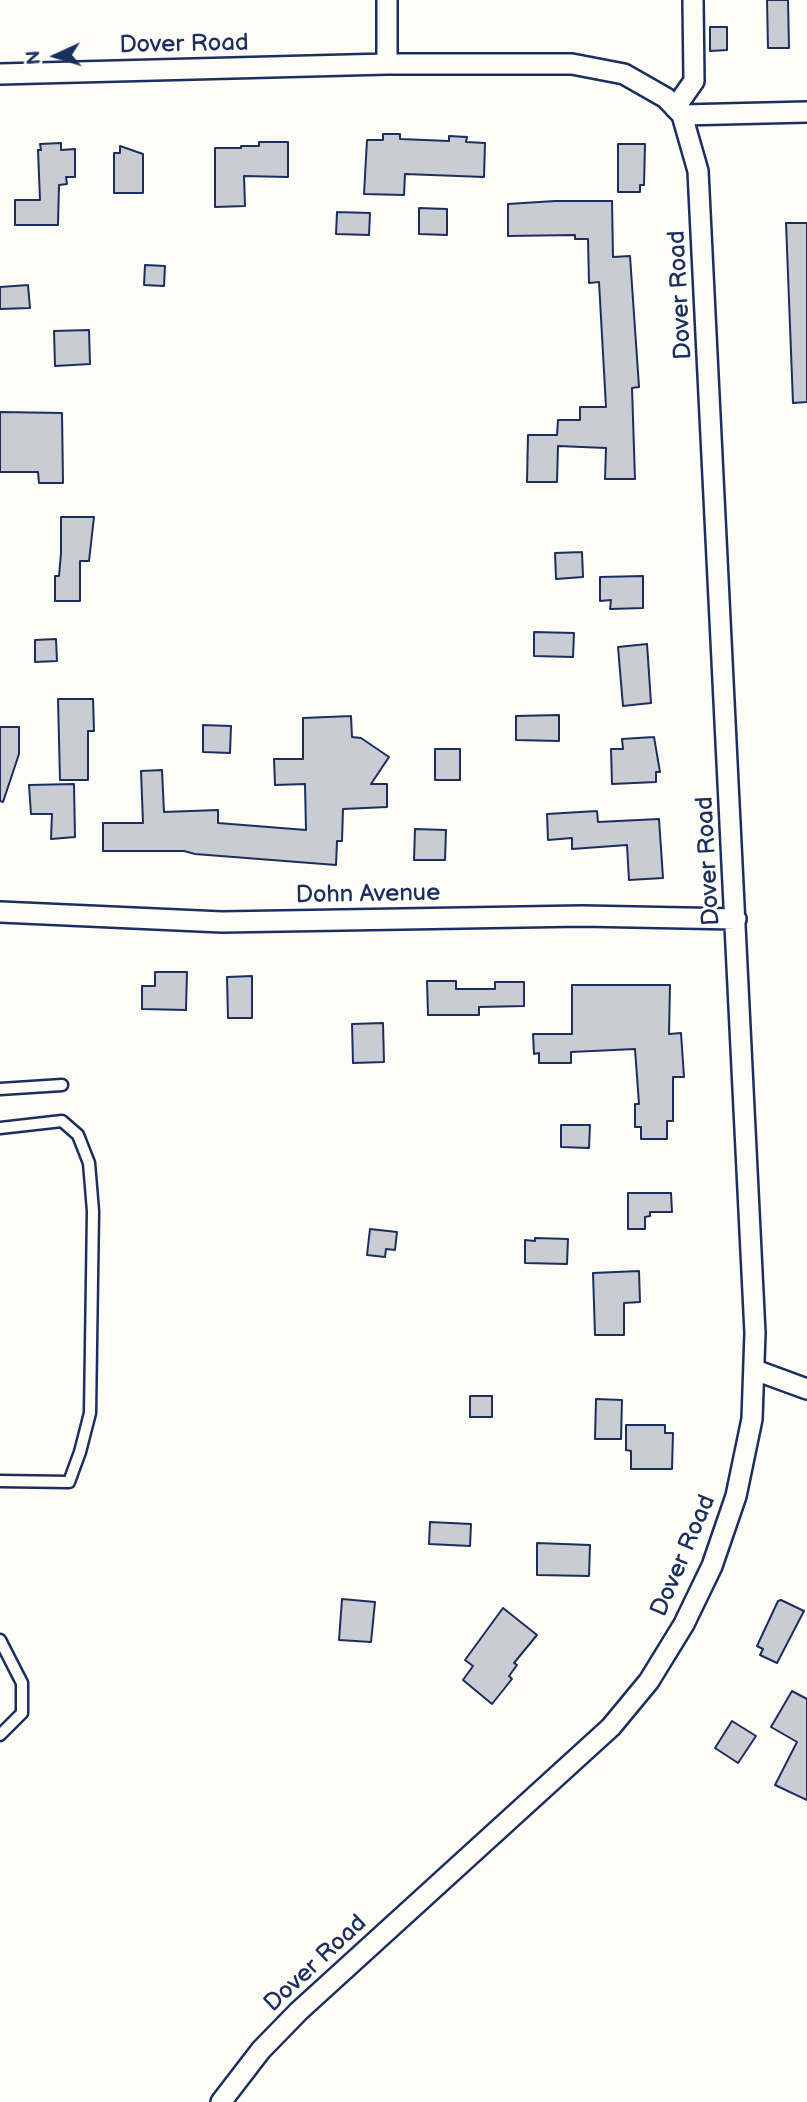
<!DOCTYPE html>
<html>
<head>
<meta charset="utf-8">
<style>
  body { margin:0 }
  #map { position:relative; width:807px; height:2102px; overflow:hidden; background:#fdfcf7; font-family:"Balsamiq Sans",sans-serif }
  canvas { display:block }
  .north { position:absolute; left:21px; top:21px; width:70px; height:70px; -webkit-text-stroke:5px #fdfcf7; paint-order:stroke; rotate:266deg; font-size:19px; font-weight:700; line-height:28px; text-align:center; color:#1b2f5e }
  .north::after { content:''; display:block; margin:auto; width:24px; height:32px; background:#1b2f5e; clip-path:polygon(50% 0,100% 100%,50% 72%,0 100%) }
</style>
</head>
<body>
<div id="map">
<canvas width="807" height="2102"></canvas>
<div class="north">N</div>
</div>
<script>
const ctx = document.querySelector('canvas').getContext('2d');
ctx.lineJoin = 'round';
function paint(path, color) { ctx.fillStyle = color; ctx.fill(path, 'evenodd'); }
const shape = rows => new Path2D(rows.map(r => 'M' + r).join(''));
function trace(path, color, width, dash) { ctx.strokeStyle = color; ctx.lineWidth = width; ctx.lineCap = dash ? 'butt' : 'round'; ctx.setLineDash(dash || []); ctx.stroke(path); }
function label(font, color, halo, rows, align = 'center') {
  ctx.font = font + ' "Balsamiq Sans",sans-serif'; ctx.lineWidth = 6; ctx.setLineDash([]); ctx.textBaseline = 'middle'; ctx.strokeStyle = halo; ctx.fillStyle = color; for (const [text, x, y, turn = 0] of rows) {
    ctx.save(); ctx.translate(x, y); ctx.rotate((+turn || 0) * Math.PI / 180); ctx.textAlign = isNaN(turn) ? turn : align; if (halo) ctx.strokeText(text, 0, 0); ctx.fillText(text, 0, 0); ctx.restore();
  }
}
const building = shape([
  [767,0,788,0,789,48,768,48,767,0],
  [710,27,727,27,727,50,710,51,710,27],
  [383,134,400,134,400,139,449,141,449,136,467,137,466,142,485,143,484,177,405,174,404,195,364,194,367,140,383,140,383,134],
  [259,142,288,142,288,177,244,176,245,206,215,207,215,148,241,148,241,146,259,146,259,142],
  [61,143,61,150,75,149,75,177,66,177,67,184,59,185,58,225,15,225,15,200,40,200,38,150,41,150,40,144,61,143],
  [618,144,645,144,644,185,640,185,640,192,618,192,618,144],
  [120,146,143,154,143,193,114,193,114,153,120,153,120,146],
  [555,201,612,201,613,257,630,256,639,387,632,388,635,479,605,479,606,448,558,446,557,482,527,482,528,435,557,435,558,420,580,420,580,407,606,407,599,282,589,283,588,239,575,239,575,235,508,236,508,204,555,201],
  [419,208,447,209,447,235,419,234,419,208],
  [337,212,370,213,369,235,336,234,337,212],
  [786,223,807,223,807,402,793,403,786,223],
  [145,265,165,266,164,286,144,285,145,265],
  [28,285,30,308,0,309,0,287,28,285],
  [89,330,90,364,55,366,54,331,89,330],
  [0,412,62,413,63,483,39,483,38,472,0,472,0,412],
  [61,517,94,517,89,561,80,561,80,601,55,601,55,576,59,576,61,553,61,517],
  [582,552,583,577,556,579,555,553,582,552],
  [643,576,643,608,610,609,611,600,600,601,600,577,643,576],
  [534,632,574,633,573,657,534,656,534,632],
  [56,639,57,661,35,662,35,640,56,639],
  [647,644,651,703,623,706,618,647,647,644],
  [58,699,93,699,94,731,88,731,88,780,60,780,58,699],
  [559,715,559,741,516,740,516,716,559,715],
  [351,716,352,737,361,738,389,757,371,784,387,784,387,807,343,809,342,841,337,841,336,865,195,854,184,851,103,851,103,823,143,823,141,771,162,770,164,812,218,810,218,823,306,830,305,784,275,785,274,759,303,759,303,718,351,716],
  [203,725,231,726,230,753,203,752,203,725],
  [0,727,19,727,19,754,3,802,0,801,0,727],
  [654,737,660,772,656,772,656,782,612,784,611,749,623,749,622,739,654,737],
  [435,749,460,749,460,780,435,780,435,749],
  [74,784,75,837,51,839,52,814,31,814,29,785,74,784],
  [597,811,598,822,659,819,663,878,629,880,627,845,572,849,572,838,548,840,547,814,597,811],
  [415,829,446,830,445,860,414,860,415,829],
  [155,972,187,972,186,1010,142,1009,142,986,155,986,155,972],
  [252,976,252,1018,228,1018,227,977,252,976],
  [427,981,456,981,456,989,495,989,495,982,524,982,524,1006,479,1007,479,1015,428,1015,427,981],
  [572,985,670,985,669,1034,681,1033,684,1077,673,1077,673,1121,667,1121,667,1139,641,1139,641,1127,635,1127,635,1104,639,1104,635,1049,571,1052,571,1063,539,1063,539,1053,534,1054,533,1034,572,1034,572,985],
  [383,1023,384,1062,353,1063,352,1024,383,1023],
  [561,1125,590,1125,589,1148,561,1147,561,1125],
  [628,1193,671,1193,672,1212,650,1212,650,1216,645,1217,645,1229,628,1229,628,1193],
  [370,1229,397,1232,395,1250,386,1249,385,1257,367,1255,370,1229],
  [535,1238,568,1239,567,1264,525,1263,525,1240,535,1241,535,1238],
  [639,1271,640,1302,624,1303,624,1335,595,1335,593,1273,639,1271],
  [470,1396,492,1396,492,1417,470,1417,470,1396],
  [596,1399,622,1400,621,1439,595,1439,596,1399],
  [626,1425,665,1425,665,1433,673,1433,672,1469,631,1469,631,1451,626,1450,626,1425],
  [430,1522,471,1524,470,1546,429,1544,430,1522],
  [537,1543,590,1545,589,1576,537,1575,537,1543],
  [342,1599,375,1602,371,1642,339,1640,342,1599],
  [781,1600,804,1611,777,1663,760,1655,763,1649,757,1646,778,1601,781,1600],
  [503,1608,537,1635,514,1663,517,1665,509,1676,512,1679,492,1704,463,1680,473,1666,465,1660,503,1608],
  [792,1691,807,1699,807,1800,775,1785,797,1742,771,1727,792,1691],
  [732,1721,756,1736,738,1763,715,1748,732,1721]
]);
paint(building, '#c9ccd3');
trace(building, '#1b2f5e', 2);
const service = shape([
  [0,1089,62,1085],
  [0,1128,62,1121,78,1135,89,1163,93,1211,90,1413,80,1452,69,1482,0,1481],
  [0,1640,22,1683,22,1713,0,1735]
]);
const minor = shape([
  [387,64,387,0],
  [0,74,387,64,572,64,624,74,666,98,682,115,698,171,755,1333,752,1419,736,1496,712,1566,684,1624,649,1681,611,1727,299,2011,261,2050,221,2102],
  [675,108,694,81,693,0],
  [682,115,807,112],
  [0,912,222,922,582,916,736,919],
  [755,1370,807,1389]
]);
trace(service, '#1b2f5e', 15);
trace(minor, '#1b2f5e', 24);
trace(service, '#fdfcf7', 10);
trace(minor, '#fdfcf7', 19);
label('24px', '#1b2f5e', '#fdfcf7', [
  ["Dover Road",184,45,-1],
  ["Dover Road",681,295,-93],
  ["Dover Road",709,861,-93],
  ["Dohn Avenue",368,895,-1],
  ["Dover Road",684,1556,-67],
  ["Dover Road",316,1964,-43]
]);
</script>
</body>
</html>
